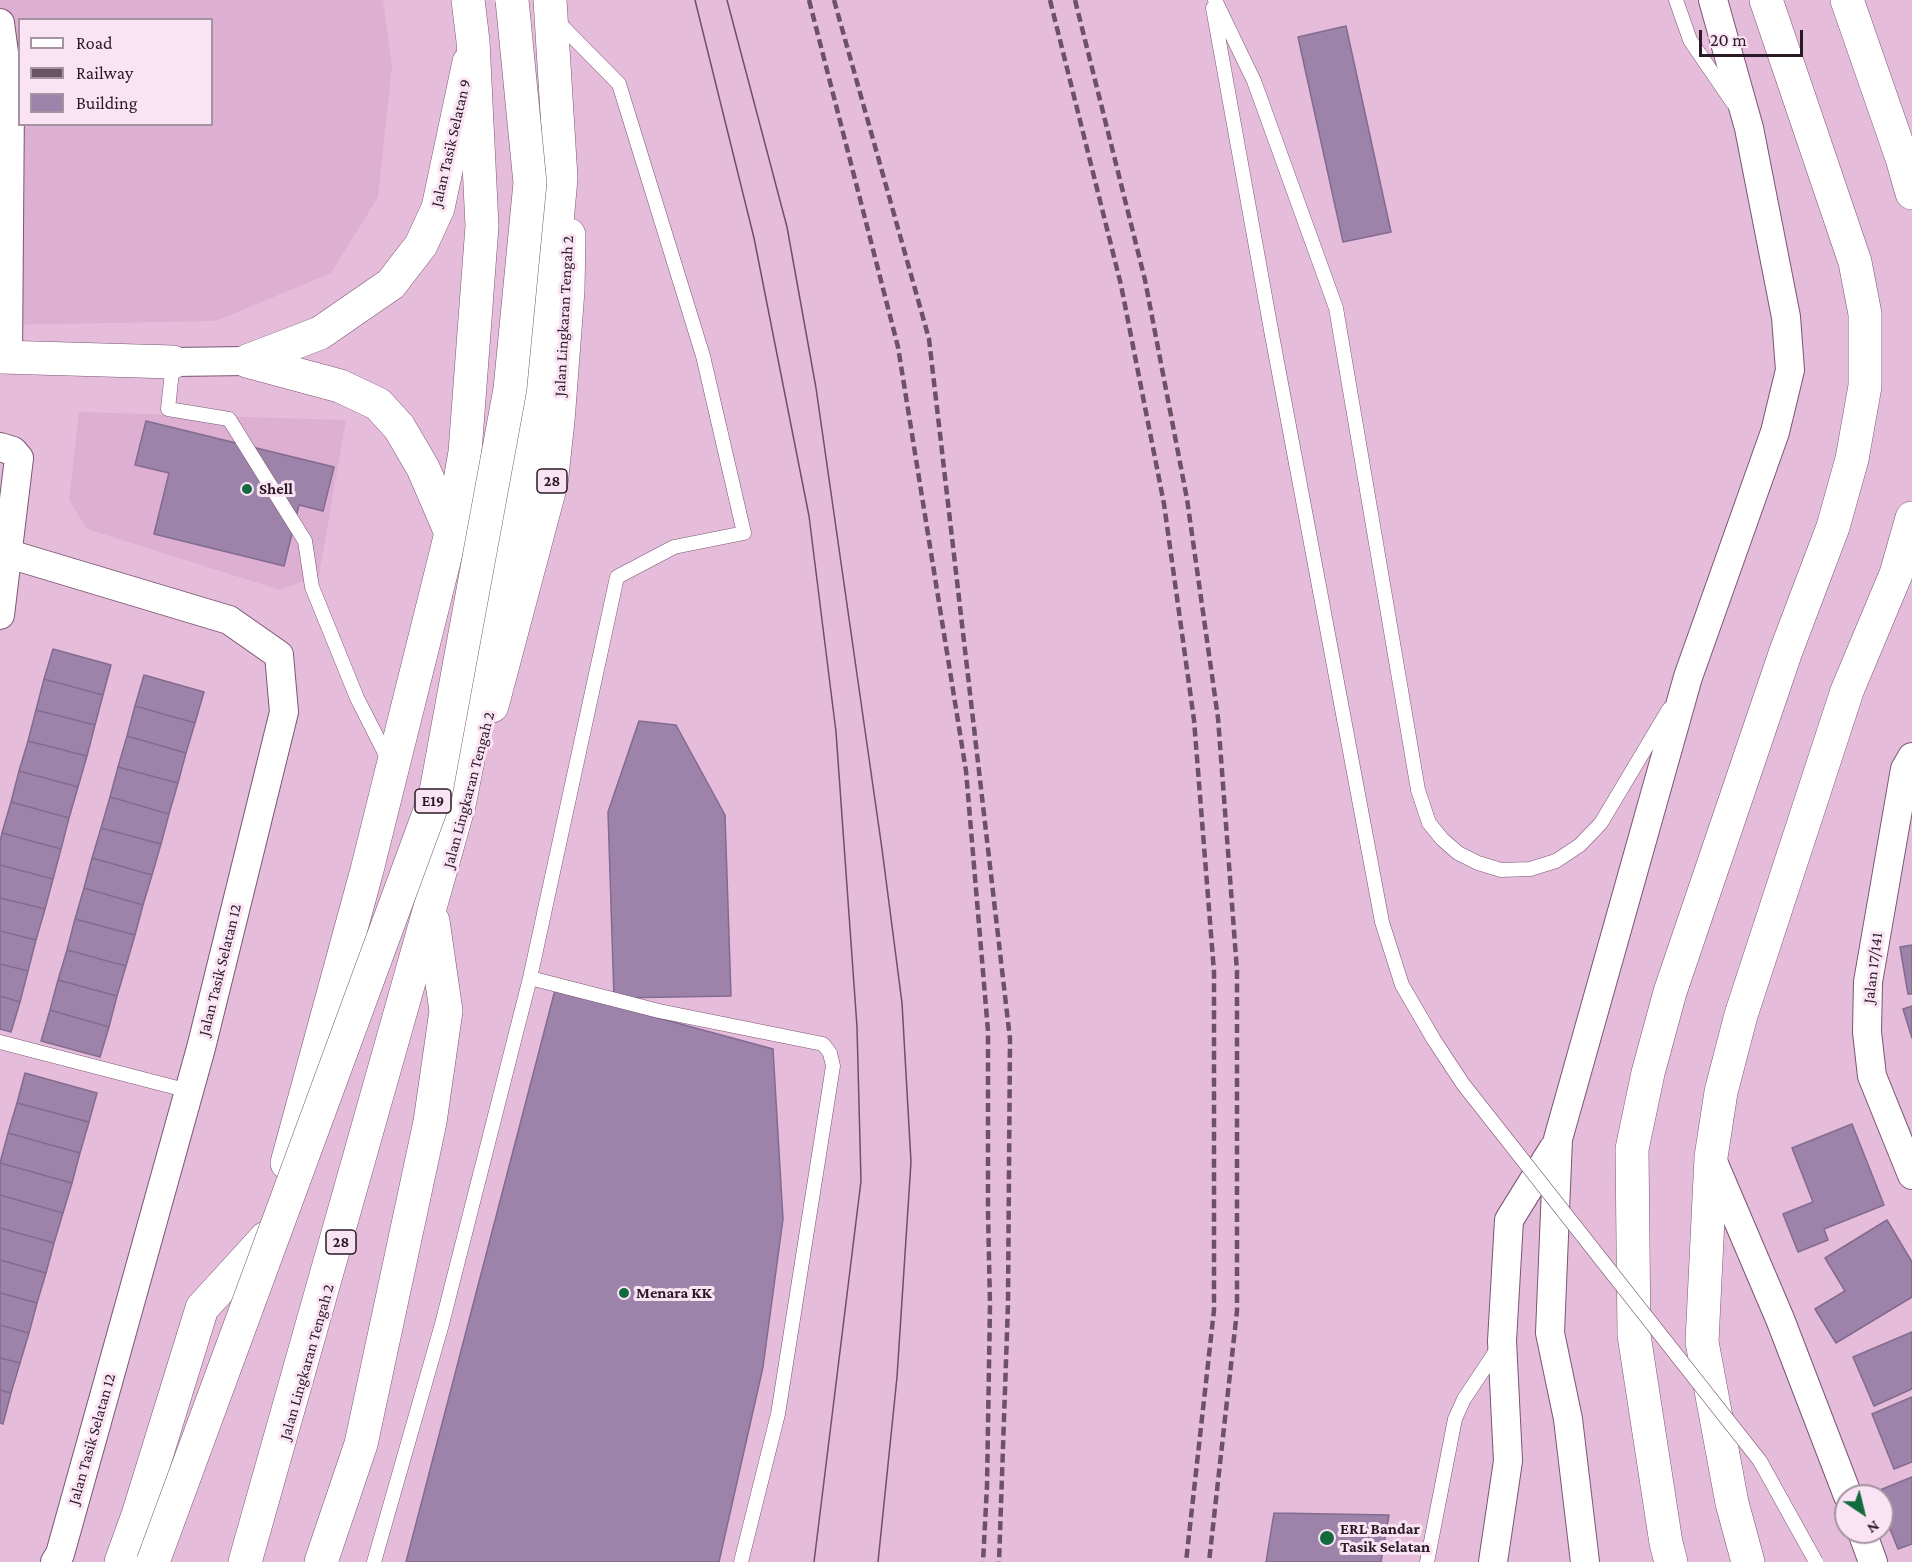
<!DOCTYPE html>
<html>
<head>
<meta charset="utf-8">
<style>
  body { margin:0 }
  #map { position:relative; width:1912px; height:1562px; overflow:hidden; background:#e6bcdb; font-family:"Crimson Pro",serif }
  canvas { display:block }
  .legend { position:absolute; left:18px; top:18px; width:195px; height:108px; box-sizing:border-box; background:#fae4f4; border:2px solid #a693a2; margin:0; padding:8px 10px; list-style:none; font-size:18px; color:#291a26 }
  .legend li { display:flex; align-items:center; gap:12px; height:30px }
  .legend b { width:30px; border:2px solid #a693a2 }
  .north { position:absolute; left:1834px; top:1484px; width:60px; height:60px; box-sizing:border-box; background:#fae4f4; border:2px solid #a693a2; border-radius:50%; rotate:145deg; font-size:16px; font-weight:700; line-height:24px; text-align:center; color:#291a26 }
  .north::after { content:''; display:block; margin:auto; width:21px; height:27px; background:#126a3d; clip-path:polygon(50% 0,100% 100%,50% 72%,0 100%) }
  .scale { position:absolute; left:1699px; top:30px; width:104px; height:27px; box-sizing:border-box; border:3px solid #291a26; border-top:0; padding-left:8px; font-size:18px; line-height:21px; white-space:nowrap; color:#291a26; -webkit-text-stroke:4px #fae4f4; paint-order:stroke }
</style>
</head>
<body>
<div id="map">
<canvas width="1912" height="1562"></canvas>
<ul class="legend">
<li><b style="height:8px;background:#fff"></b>Road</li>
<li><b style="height:8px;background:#6b5265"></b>Railway</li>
<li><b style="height:16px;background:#9d83a9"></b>Building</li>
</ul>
<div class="north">N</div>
<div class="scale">20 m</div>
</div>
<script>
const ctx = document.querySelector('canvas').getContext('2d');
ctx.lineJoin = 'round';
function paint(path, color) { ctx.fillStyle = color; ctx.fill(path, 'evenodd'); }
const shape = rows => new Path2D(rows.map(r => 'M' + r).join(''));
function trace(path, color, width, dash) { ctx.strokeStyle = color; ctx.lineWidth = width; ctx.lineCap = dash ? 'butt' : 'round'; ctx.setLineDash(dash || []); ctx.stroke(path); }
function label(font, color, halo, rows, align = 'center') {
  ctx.font = font + ' "Crimson Pro",serif'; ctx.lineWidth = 6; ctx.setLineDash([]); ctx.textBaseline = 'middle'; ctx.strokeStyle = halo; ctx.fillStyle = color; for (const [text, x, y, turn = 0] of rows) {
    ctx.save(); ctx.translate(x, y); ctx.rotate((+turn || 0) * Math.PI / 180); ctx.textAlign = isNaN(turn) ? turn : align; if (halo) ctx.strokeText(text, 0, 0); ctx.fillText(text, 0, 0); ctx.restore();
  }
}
paint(shape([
  [0,0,383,0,392,66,378,197,331,273,216,321,0,325],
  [20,20,212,20,212,124,20,124],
  [79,412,346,420,319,575,280,590,87,529,69,500]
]), '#ddafd2');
const building = shape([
  [1346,26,1391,232,1343,242,1298,37,1346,26],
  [146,421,334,467,323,511,299,505,284,566,154,534,169,473,135,465,146,421],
  [53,649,111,665,103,695,44,679,53,649],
  [144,675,204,692,195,723,135,706,144,675],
  [44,679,103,695,95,725,36,710,44,679],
  [135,706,195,723,186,753,127,736,135,706],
  [36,710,95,725,87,756,28,741,36,710],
  [639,721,676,725,725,815,731,996,614,998,608,812,639,721],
  [127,736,186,753,178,783,118,767,127,736],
  [28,741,87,756,78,787,19,771,28,741],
  [118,767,178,783,169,814,110,797,118,767],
  [19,771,78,787,69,818,11,802,19,771],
  [110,797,169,814,161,844,101,828,110,797],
  [11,802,69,818,61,849,2,833,11,802],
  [101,828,161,844,152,875,92,858,101,828],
  [2,833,61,849,53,879,0,865,0,842,2,833],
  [92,858,152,875,143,905,84,888,92,858],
  [0,865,53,879,45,909,0,898,0,865],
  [84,888,143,905,135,935,75,919,84,888],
  [0,898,45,909,36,940,0,931,0,898],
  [75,919,135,935,126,966,67,950,75,919],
  [0,931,36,940,28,971,0,964,0,931],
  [1912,945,1912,994,1908,994,1900,947,1912,945],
  [67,950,126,966,117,996,58,980,67,950],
  [0,964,28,971,20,1002,0,996,0,964],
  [58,980,117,996,109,1027,50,1010,58,980],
  [555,990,773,1049,783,1219,763,1367,719,1562,406,1562,555,990],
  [0,996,20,1002,11,1032,0,1029,0,996],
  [1912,1006,1912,1038,1903,1009,1912,1006],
  [50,1010,109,1027,100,1057,41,1041,50,1010],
  [25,1073,97,1093,89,1122,17,1103,25,1073],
  [17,1103,89,1122,80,1153,8,1133,17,1103],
  [1852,1124,1884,1205,1824,1229,1828,1240,1798,1252,1783,1214,1813,1202,1792,1148,1852,1124],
  [8,1133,80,1153,72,1183,0,1163,8,1133],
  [0,1163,72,1183,63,1213,0,1195,0,1163],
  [0,1195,63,1213,54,1243,0,1228,0,1195],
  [1887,1220,1912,1262,1912,1297,1836,1343,1815,1309,1845,1291,1825,1258,1887,1220],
  [0,1228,54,1243,46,1273,0,1260,0,1228],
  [0,1260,46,1273,37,1303,0,1293,0,1260],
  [0,1293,37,1303,29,1333,0,1325,0,1293],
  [0,1325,29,1333,20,1363,0,1358,0,1325],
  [1912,1332,1912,1389,1874,1406,1853,1357,1912,1332],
  [0,1358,20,1363,11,1393,0,1390,0,1358],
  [0,1390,11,1393,3,1424,0,1423,0,1390],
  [1912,1397,1912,1462,1894,1469,1872,1414,1912,1397],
  [1912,1477,1912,1544,1898,1549,1882,1509,1882,1496,1877,1496,1875,1492,1912,1477],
  [1274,1513,1389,1515,1381,1562,1266,1562,1274,1513]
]);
paint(building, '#9d83a9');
trace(building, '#836a8f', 1.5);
const service = shape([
  [1215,0,1254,81,1336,308,1418,790,1429,823,1442,839,1458,853,1478,863,1501,870,1530,869,1556,861,1580,845,1601,823,1669,709],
  [1676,0,1690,40,1733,103],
  [1213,8,1271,330],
  [173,362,168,409,229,419,305,541,312,587,357,698,389,761],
  [530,978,659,1011,823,1044,830,1053,833,1066,778,1414,741,1562],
  [0,1042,189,1091],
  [374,1562,442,1324,530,978,617,577,674,547,744,533,703,356,619,84,563,27],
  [1427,1562,1455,1419,1464,1399,1498,1348]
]);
const minor = shape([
  [0,23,10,98,8,358],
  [173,362,247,361],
  [0,447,13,451,19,458,0,615],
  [9,554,229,620,279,655,284,712,201,1048,105,1393,60,1554,55,1562],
  [1912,757,1905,769,1868,982,1867,1032,1872,1076,1912,1175],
  [1711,1157,1780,1319,1848,1496],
  [1862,1532,1873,1562],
  [1493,1562,1508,1461,1502,1341,1509,1220,1553,1149],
  [1585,1562,1568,1419,1550,1333,1558,1139,1688,677,1775,432,1790,370,1786,317,1749,128,1713,0]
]);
const tertiary = shape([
  [1847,0,1902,158,1912,193],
  [0,357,173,362],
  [247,361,320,333,391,284,421,245,438,208,469,62],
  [247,361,340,386,378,404,399,427,423,468,451,533],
  [1671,1562,1666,1543,1634,1335,1632,1149,1648,1073,1670,992,1786,651,1833,527,1852,459,1865,386,1865,314,1855,262,1766,0],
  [1748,1562,1732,1503,1702,1342,1711,1157,1721,1092,1741,1015,1847,691,1896,574,1912,518]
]);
const trunk = shape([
  [492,706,551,484,558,421,568,290,569,235],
  [287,1163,367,870,451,533,465,452,482,226,473,41,468,0],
  [121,1562,138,1515,202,1308,266,1238],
  [321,1562,361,1444,430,1122,446,1011,433,921]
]);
const motorway = shape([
  [245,1562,459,805,542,388,561,178,550,0]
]);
trace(service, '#7a5672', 15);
trace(minor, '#7a5672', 30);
trace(tertiary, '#7a5672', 34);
trace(trunk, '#7a5672', 34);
trace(motorway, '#7a5672', 34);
trace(service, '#fff', 14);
trace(minor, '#fff', 28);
trace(tertiary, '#fff', 33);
trace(trunk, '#fff', 33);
trace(motorway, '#fff', 33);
trace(shape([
  [695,0,754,238,809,516,836,732,857,1027,861,1181,814,1562],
  [727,0,787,227,816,388,882,849,902,1003,911,1162,897,1377,878,1562]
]), '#6b5265', 1.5);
trace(shape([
  [809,0,898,347,966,771,988,1031,988,1212,990,1305,987,1486,983,1562],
  [834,0,929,339,1010,1039,1008,1304,999,1562],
  [1050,0,1121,285,1164,504,1194,720,1214,972,1214,1310,1186,1562],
  [1075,0,1145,280,1187,499,1218,718,1237,971,1237,1311,1209,1562]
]), '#6b5265', 4.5, [9, 4.5]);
const serviceBridge = shape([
  [1271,330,1382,922,1402,985,1434,1040,1463,1084,1760,1461,1816,1562]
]);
const motorwayBridge = shape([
  [153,1562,435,797,510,389,530,183,512,0]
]);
trace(serviceBridge, '#7a5672', 15, []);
trace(motorwayBridge, '#7a5672', 34, []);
trace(serviceBridge, '#fff', 14);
trace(motorwayBridge, '#fff', 33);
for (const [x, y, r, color] of [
  [247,489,6,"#126a3d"],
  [624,1293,6,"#126a3d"],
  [1327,1538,8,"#126a3d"]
]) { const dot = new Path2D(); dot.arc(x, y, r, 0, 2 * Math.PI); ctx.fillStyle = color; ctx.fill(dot); trace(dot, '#fae4f4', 2); }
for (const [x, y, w] of [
  [552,481,30],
  [433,801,36],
  [341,1242,30]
]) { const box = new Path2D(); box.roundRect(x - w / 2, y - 12, w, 24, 4.5); ctx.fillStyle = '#fae4f4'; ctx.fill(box); trace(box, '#291a26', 1.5); }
label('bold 15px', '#291a26', null, [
  ["28",552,481],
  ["E19",433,801],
  ["28",341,1242]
]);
label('16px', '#291a26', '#fae4f4', [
  ["Jalan Tasik Selatan 9",451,143,-77],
  ["Jalan Lingkaran Tengah 2",564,316,-87],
  ["Jalan Lingkaran Tengah 2",469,790,-75],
  ["Jalan 17/141",1873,968,-83],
  ["Jalan Tasik Selatan 12",220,970,-76],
  ["Jalan Lingkaran Tengah 2",307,1362,-74],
  ["Jalan Tasik Selatan 12",92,1439,-74]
]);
label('bold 16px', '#291a26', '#fae4f4', [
  ["Shell",259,489],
  ["Menara KK",636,1293],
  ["ERL Bandar",1340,1529],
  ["Tasik Selatan",1340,1547]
], 'left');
</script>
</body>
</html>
